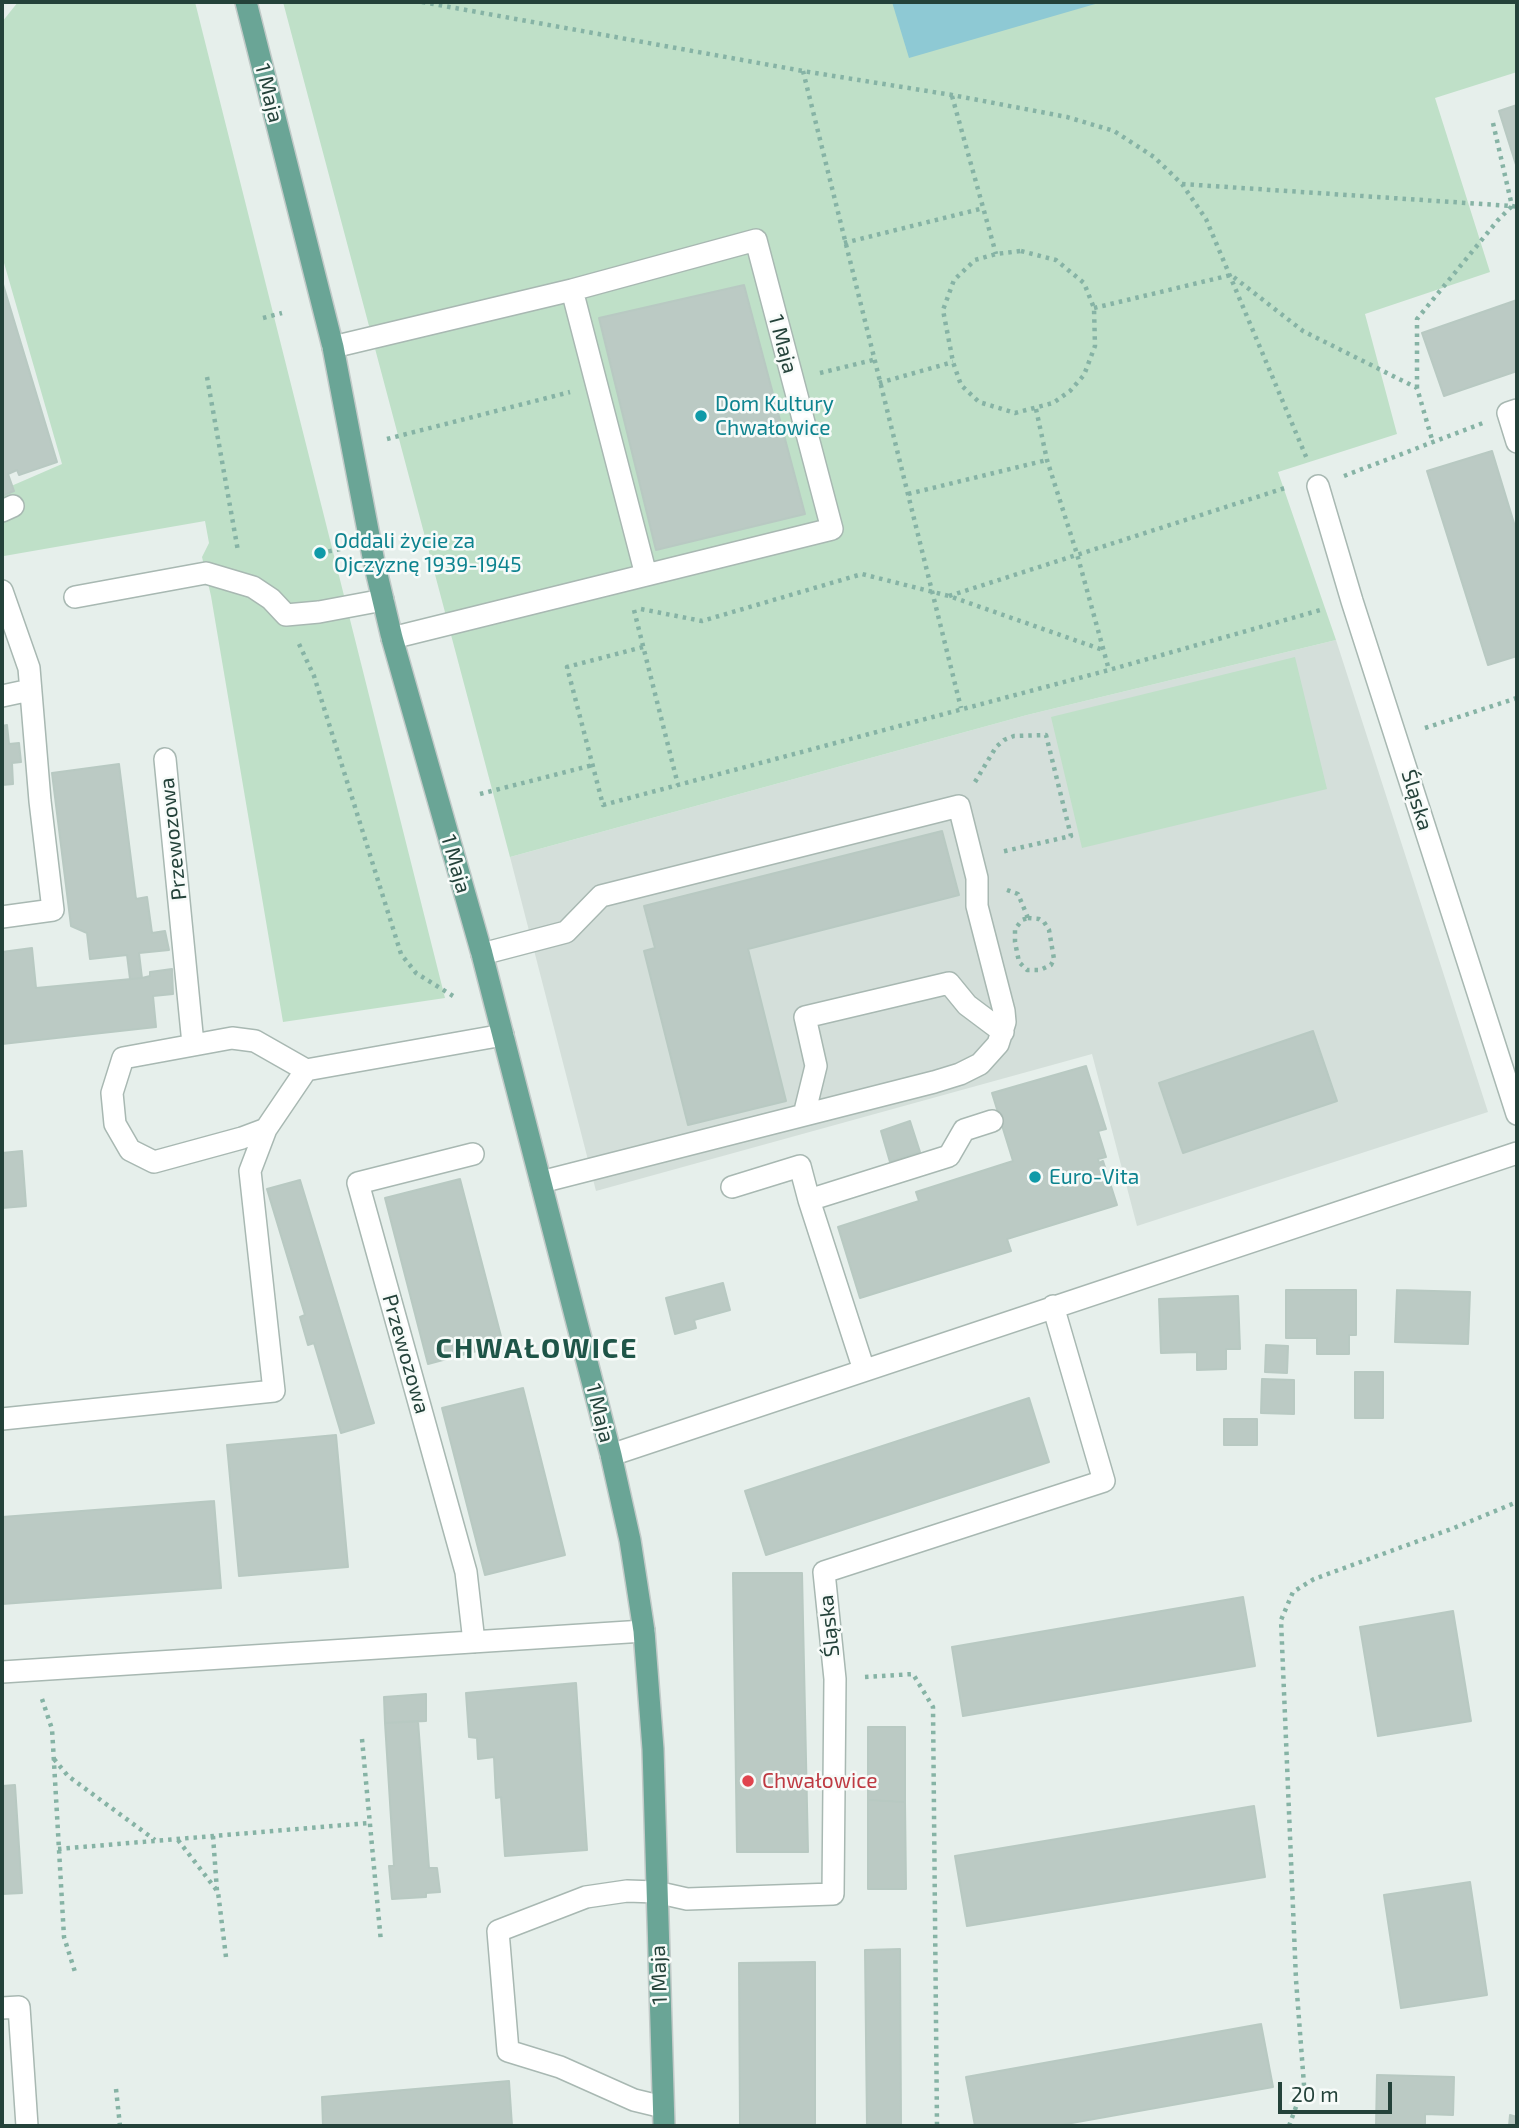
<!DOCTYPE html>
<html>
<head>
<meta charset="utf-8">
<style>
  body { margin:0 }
  #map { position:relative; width:1519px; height:2128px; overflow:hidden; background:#e6efeb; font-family:"Exo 2",sans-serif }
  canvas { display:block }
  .frame { position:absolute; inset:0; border:4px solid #24423a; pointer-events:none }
  .scale { position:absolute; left:1278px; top:2082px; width:114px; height:32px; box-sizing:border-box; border:4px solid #24423a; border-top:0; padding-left:9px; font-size:21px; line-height:24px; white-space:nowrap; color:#24423a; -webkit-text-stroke:5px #f7fbf9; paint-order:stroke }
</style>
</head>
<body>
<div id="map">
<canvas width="1519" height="2128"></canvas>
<div class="frame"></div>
<div class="scale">20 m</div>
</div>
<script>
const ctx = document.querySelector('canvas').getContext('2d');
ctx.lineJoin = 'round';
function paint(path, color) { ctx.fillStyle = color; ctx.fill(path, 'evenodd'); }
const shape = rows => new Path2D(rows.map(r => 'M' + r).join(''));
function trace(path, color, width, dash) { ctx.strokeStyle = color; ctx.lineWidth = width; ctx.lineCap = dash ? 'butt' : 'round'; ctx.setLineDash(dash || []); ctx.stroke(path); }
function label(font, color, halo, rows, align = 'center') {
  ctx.font = font + ' "Exo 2",sans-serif'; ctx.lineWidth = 5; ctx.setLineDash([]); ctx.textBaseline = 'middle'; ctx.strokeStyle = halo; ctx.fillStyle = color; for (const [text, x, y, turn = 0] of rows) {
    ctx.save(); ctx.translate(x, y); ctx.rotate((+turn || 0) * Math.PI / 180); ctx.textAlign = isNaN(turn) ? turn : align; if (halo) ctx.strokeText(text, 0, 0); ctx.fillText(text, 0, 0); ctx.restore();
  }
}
paint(shape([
  [1336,640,1488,1112,1137,1226,1092,1054,596,1191,510,857,1027,715]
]), '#d4dfda');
paint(shape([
  [18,2,195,2,445,998,283,1022,211,596,202,557,209,543,205,521,4,556,2,552,2,490,62,464,2,256,2,22],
  [283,2,1517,2,1517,72,1435,98,1490,272,1365,314,1397,434,1278,472,1336,640,1027,715,510,857],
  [1295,657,1327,789,1082,848,1051,717]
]), '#bfe0c8');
paint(shape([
  [892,2,1102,2,909,58]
]), '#8ec9d4');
const building = shape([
  [1517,105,1517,168,1499,111,1517,105],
  [2,281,57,462,19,475,17,470,8,474,14,491,2,496,2,281],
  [744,285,805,514,656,550,599,318,744,285],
  [1517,300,1517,371,1444,396,1422,333,1517,300],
  [1492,451,1517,533,1517,656,1488,665,1427,471,1492,451],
  [7,725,9,744,19,743,21,762,12,763,13,784,2,785,2,726,7,725],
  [119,764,136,899,147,897,152,933,165,931,169,950,139,953,142,978,130,979,127,955,90,959,87,933,71,926,52,773,119,764],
  [942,831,959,895,748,949,786,1101,688,1125,644,951,655,948,644,906,942,831],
  [32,948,36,988,142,978,150,976,150,972,172,969,173,994,153,996,156,1027,2,1044,2,952,32,948],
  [1313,1031,1337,1101,1183,1153,1159,1083,1313,1031],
  [1086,1066,1106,1129,1098,1131,1106,1157,1098,1159,1099,1163,1103,1161,1117,1205,1007,1239,1011,1251,860,1298,838,1227,919,1201,916,1192,1013,1161,992,1093,1086,1066],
  [910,1121,920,1152,890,1162,881,1131,910,1121],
  [22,1151,26,1206,2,1208,2,1153,22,1151],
  [460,1179,503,1344,428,1364,385,1198,460,1179],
  [300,1180,374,1423,341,1433,314,1343,308,1345,300,1317,305,1315,267,1189,300,1180],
  [723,1283,730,1310,694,1320,696,1328,675,1334,666,1298,723,1283],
  [1286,1290,1356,1290,1356,1335,1349,1335,1349,1354,1317,1354,1317,1338,1286,1338,1286,1290],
  [1397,1290,1470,1292,1468,1344,1395,1342,1397,1290],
  [1238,1296,1240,1349,1226,1349,1226,1369,1197,1370,1197,1352,1161,1353,1159,1299,1238,1296],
  [1266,1345,1288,1346,1287,1373,1265,1372,1266,1345],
  [1355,1372,1383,1372,1383,1418,1355,1418,1355,1372],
  [1262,1379,1294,1380,1294,1414,1261,1413,1262,1379],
  [523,1388,565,1555,485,1575,442,1408,523,1388],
  [1029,1398,1049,1462,766,1555,745,1491,1029,1398],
  [1224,1419,1257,1419,1257,1445,1224,1445,1224,1419],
  [336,1435,348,1567,239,1576,227,1445,336,1435],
  [214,1501,221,1588,2,1604,2,1517,214,1501],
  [733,1573,802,1573,808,1852,737,1852,733,1573],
  [1243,1597,1255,1666,963,1716,952,1647,1243,1597],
  [1453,1611,1471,1721,1378,1736,1360,1627,1453,1611],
  [576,1683,587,1850,505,1856,501,1797,496,1798,494,1757,478,1759,477,1738,469,1737,466,1693,576,1683],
  [426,1694,426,1721,385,1723,384,1697,426,1694],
  [418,1721,429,1868,437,1868,440,1892,426,1893,426,1897,392,1899,389,1866,394,1866,385,1723,418,1721],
  [868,1727,905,1727,905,1802,868,1800,868,1727],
  [15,1785,22,1893,2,1894,2,1786,15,1785],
  [868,1800,905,1802,906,1889,868,1889,868,1800],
  [1254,1806,1265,1877,967,1926,955,1856,1254,1806],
  [1470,1882,1487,1995,1401,2008,1384,1895,1470,1882],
  [900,1949,901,2126,867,2126,865,1950,900,1949],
  [815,1962,815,2126,740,2126,739,1963,815,1962],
  [1261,2024,1273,2087,1055,2126,975,2126,966,2077,1261,2024],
  [1377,2075,1454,2077,1453,2115,1425,2114,1425,2126,1376,2126,1377,2075],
  [509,2081,512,2126,323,2126,322,2097,509,2081],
  [1510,2115,1517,2117,1517,2126,1509,2126,1510,2115]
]);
paint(building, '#bbcac4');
trace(building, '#b8c9c2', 2);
const minor = shape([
  [572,290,646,575],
  [333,347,572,290,756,240,832,529,392,638],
  [1517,410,1508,413,1517,442],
  [1318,486,1352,601,1517,1114],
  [2,511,13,506],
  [2,591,29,668,40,801,53,910,2,917],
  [75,597,206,573,253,587,271,599,286,615,319,612,383,600],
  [2,696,30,690],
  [165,759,193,1044],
  [482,954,566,932,601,896,959,806,977,878,977,906,1004,1011,1005,1022,998,1044,980,1064,960,1074,934,1082,541,1182],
  [804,1115,816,1066,805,1017,949,983,967,1005,1003,1032],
  [266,1129,242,1138,154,1162,130,1150,115,1124,112,1093,123,1058,232,1038,255,1041,306,1070,503,1035],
  [473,1154,358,1183,466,1572,474,1642],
  [732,1187,800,1166,809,1200],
  [864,1370,809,1200,949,1156,964,1130,992,1121],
  [2,1419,274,1391,250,1171,266,1129,306,1070],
  [611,1455,1517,1153],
  [2,1672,644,1631],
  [2,2008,19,2007,27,2126],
  [663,2107,634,2100,560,2067,508,2051,498,1931,586,1897,627,1891,656,1892,687,1899,833,1894,835,1679,824,1572,1104,1481,1053,1306]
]);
const major = shape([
  [246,2,333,347,374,562,392,638,482,954,611,1455,630,1540,644,1631,653,1749,664,2126]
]);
trace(minor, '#a8b8b2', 24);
trace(major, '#c2cac8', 24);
trace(shape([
  [422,2,803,71,952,95,1067,117,1114,131,1154,157,1182,184,1206,219,1307,459],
  [803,71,961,708],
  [952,96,996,254],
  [1493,123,1512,206,1517,207],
  [1182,184,1512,206,1498,220,1417,319,1417,388],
  [844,243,984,208],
  [1021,251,1056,260,1084,283,1094,308,1095,346,1084,375,1070,391,1053,403,1015,413,979,402,961,385,953,362,943,310,954,280,975,260,996,254,1021,251],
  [1094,308,1231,275,1303,331,1417,388,1433,443],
  [263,318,282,313],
  [820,373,873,360],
  [207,377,238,551],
  [879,383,953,362],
  [1036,409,1047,460,1077,554,1109,670],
  [387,439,570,392],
  [1344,476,1483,423],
  [908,494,1047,460],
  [320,553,341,549],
  [949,596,1288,487],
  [641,609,702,621,862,574,949,596,1103,650],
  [634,610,678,785],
  [299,644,314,676,401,954,416,973,453,996],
  [643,647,567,667,603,805,1109,670,1324,609],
  [1425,728,1517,698],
  [975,782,996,747,1004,740,1014,736,1046,735,1071,836,1001,852],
  [480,794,593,765],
  [1007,890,1018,894,1028,918],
  [1028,918,1039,919,1044,922,1049,930,1054,959,1051,965,1040,970,1027,970,1019,962,1015,942,1015,929,1022,920,1028,918],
  [865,1677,913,1674,933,1707,937,2126],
  [42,1699,52,1729,53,1745,64,1937,75,1972],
  [362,1739,381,1942],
  [54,1759,68,1776,155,1840],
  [213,1836,217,1891],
  [178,1840,218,1892,226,1957],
  [58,1849,369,1823],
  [116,2089,120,2126],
  [1289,2126,1304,2085,1296,1980,1281,1620,1293,1592,1314,1579,1454,1528,1517,1502]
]), '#86b3a5', 4.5, [3.5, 5]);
trace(minor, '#fff', 21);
trace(major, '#6aa596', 21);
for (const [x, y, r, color] of [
  [701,416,7,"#0f9aa8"],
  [320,553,7,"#0f9aa8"],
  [1035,1177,7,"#0f9aa8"],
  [748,1781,7,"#e0444e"]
]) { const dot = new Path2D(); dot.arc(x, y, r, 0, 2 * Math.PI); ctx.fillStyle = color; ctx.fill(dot); trace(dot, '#f7fbf9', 2.5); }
label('21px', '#24423a', '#f7fbf9', [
  ["1 Maja",269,93,76],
  ["1 Maja",783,344,75],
  ["Śląska",1417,800,73],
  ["Przewozowa",173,839,-96],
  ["1 Maja",456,864,74],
  ["Przewozowa",406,1354,74],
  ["1 Maja",600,1413,76],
  ["Śląska",829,1626,-96],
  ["1 Maja",659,1975,-92]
]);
label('21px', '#0d838f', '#f7fbf9', [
  ["Dom Kultury",715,404],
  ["Chwałowice",715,428],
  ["Oddali życie za",334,541],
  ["Ojczyznę 1939-1945",334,565],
  ["Euro-Vita",1049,1177]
], 'left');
label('21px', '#be3a42', '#f7fbf9', [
  ["Chwałowice",762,1781]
], 'left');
ctx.letterSpacing = '2px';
label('bold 28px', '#1f5548', '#f7fbf9', [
  ["CHWAŁOWICE",537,1349]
]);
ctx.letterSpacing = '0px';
</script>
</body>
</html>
